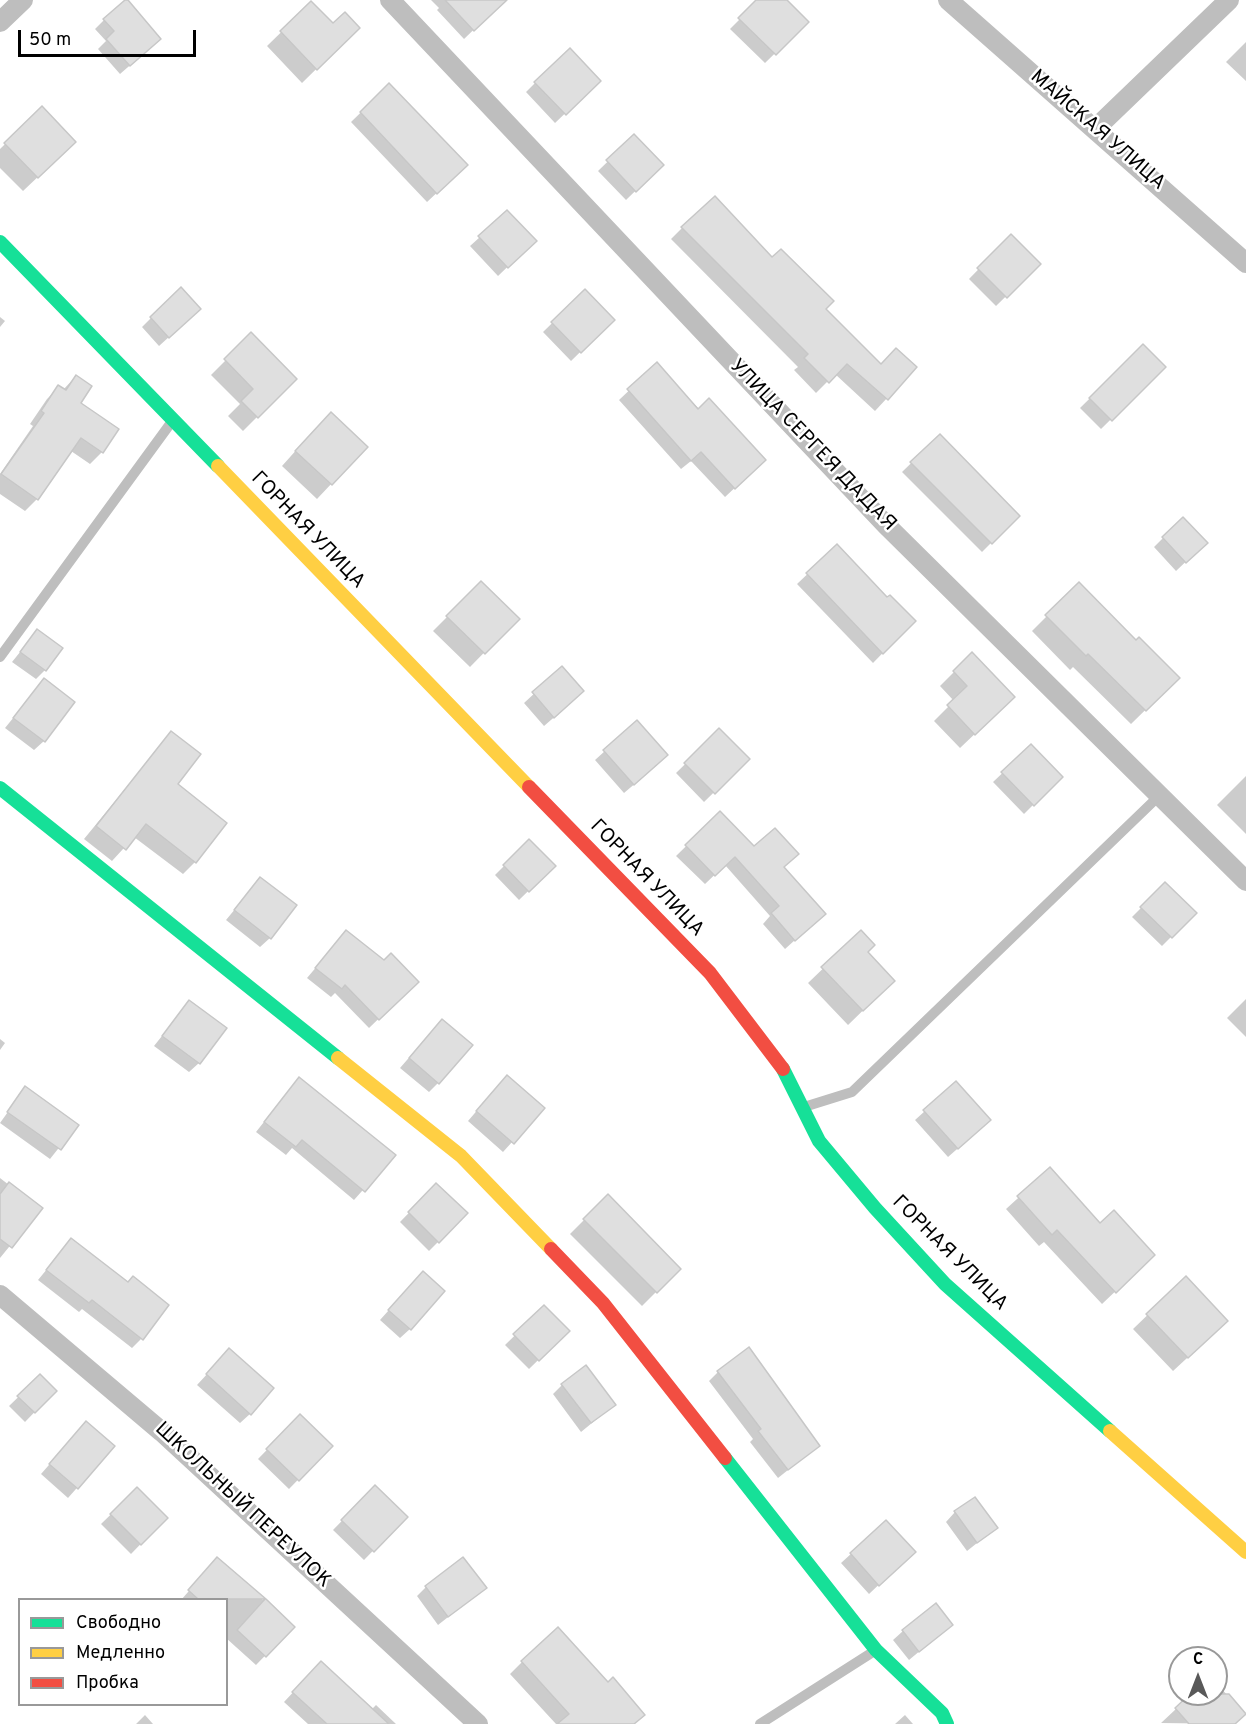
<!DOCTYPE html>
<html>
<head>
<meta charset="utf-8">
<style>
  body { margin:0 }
  #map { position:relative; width:1246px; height:1724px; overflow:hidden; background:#fff; font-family:Overpass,sans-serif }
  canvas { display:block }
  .legend { position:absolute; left:18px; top:1598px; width:210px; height:108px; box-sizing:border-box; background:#fff; border:2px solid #999; margin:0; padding:8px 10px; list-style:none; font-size:18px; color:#000 }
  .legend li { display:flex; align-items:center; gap:12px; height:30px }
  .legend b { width:30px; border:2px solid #999 }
  .north { position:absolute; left:1168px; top:1646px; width:60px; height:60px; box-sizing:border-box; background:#fff; border:2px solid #999; border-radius:50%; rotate:0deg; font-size:16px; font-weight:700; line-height:24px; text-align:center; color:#000 }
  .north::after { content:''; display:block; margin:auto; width:21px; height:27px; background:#595959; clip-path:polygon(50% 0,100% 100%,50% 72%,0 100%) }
  .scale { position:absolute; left:18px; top:30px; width:178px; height:27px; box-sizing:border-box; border:3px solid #000; border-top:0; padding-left:8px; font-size:18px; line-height:21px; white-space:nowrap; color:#000; -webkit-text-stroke:4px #fff; paint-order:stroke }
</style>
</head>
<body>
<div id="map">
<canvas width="1246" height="1724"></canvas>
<ul class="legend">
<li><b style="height:8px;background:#16e098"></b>Свободно</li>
<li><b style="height:8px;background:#ffcf43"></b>Медленно</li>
<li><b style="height:8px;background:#f24e42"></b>Пробка</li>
</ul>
<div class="north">С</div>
<div class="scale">50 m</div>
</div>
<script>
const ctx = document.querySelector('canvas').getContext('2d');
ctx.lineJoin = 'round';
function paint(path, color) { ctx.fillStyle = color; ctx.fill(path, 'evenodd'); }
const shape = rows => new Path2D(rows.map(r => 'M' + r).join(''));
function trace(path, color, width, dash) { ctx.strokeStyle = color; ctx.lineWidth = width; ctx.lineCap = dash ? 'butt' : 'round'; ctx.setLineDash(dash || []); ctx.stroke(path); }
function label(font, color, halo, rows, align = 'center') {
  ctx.font = font + ' Overpass,sans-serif'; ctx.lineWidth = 5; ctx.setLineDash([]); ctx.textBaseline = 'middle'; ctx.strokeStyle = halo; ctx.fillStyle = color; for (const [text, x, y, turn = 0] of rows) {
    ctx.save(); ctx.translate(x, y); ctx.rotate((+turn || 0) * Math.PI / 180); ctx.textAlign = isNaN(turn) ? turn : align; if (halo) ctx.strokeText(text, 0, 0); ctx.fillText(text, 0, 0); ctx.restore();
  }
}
paint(shape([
  [431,0,495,0,490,14,464,39,437,10,439,8],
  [759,0,785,0,807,22,765,63,730,29],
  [311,3,333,26,358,28,302,83,267,46],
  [104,20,150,48,120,74,98,49,106,41,95,29],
  [1246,42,1246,81,1226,62],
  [599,81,555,123,526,92,535,83],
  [389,85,457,174,427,202,351,122],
  [42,108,60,156,23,191,0,168,0,149],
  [634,136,662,165,626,200,598,171],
  [682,228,772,259,881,366,915,368,875,411,835,374,816,393,794,370,798,367,671,239],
  [1011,236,1039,264,996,306,969,279],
  [480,237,525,250,498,276,470,246],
  [585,291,613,320,571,361,543,332],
  [0,317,5,321,0,327],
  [151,318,190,318,159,346,142,327],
  [251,335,295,379,243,431,228,416,240,404,211,375],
  [1143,346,1164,367,1101,429,1080,408],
  [657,364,755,469,725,497,691,461,681,469,619,400],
  [76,376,79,404,102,452,90,464,71,451,37,499,25,511,0,494,0,474,33,426,30,424,47,399,59,387,63,390],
  [316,428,366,447,317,499,282,466],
  [939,436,1018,516,982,552,902,472],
  [1163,538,1196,552,1176,571,1154,547],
  [837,546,887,600,914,621,873,663,797,584],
  [481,583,517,619,470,667,433,631],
  [1079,584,1136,642,1178,678,1131,724,1073,667,1070,670,1032,631],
  [37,631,45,670,36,679,12,662],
  [972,654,999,711,960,748,934,721,954,701,940,686],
  [562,668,573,701,544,726,524,703],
  [44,680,44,741,34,750,5,728],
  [637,722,657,765,624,793,595,760],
  [719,731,748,759,704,802,676,773],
  [171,733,175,785,195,862,183,874,134,837,112,861,84,839],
  [1031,746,1061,777,1024,814,993,782],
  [1246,776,1246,834,1217,805],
  [720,813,754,848,783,868,814,923,785,949,763,924,770,916,725,865,705,884,676,856],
  [529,841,554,866,519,900,495,875],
  [260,879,270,938,260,947,226,920],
  [1165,884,1195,913,1162,946,1132,917],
  [346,932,384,962,417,982,369,1028,335,993,331,997,307,978],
  [861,932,879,995,848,1025,808,983],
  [1246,999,1246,1037,1227,1018],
  [189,1002,199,1063,189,1072,154,1046],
  [433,1030,438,1083,429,1092,400,1068],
  [0,1039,5,1043,0,1050],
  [956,1083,980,1129,948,1157,915,1120],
  [498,1086,543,1108,503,1152,468,1121],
  [25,1088,77,1125,50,1159,0,1123],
  [290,1089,394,1155,354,1200,292,1148,286,1155,256,1132],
  [1050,1169,1141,1267,1102,1304,1044,1242,1039,1246,1006,1209],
  [0,1178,40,1209,0,1258],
  [436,1185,466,1214,429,1251,400,1222],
  [608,1196,679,1269,642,1306,570,1234],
  [71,1240,141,1339,132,1348,82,1309,79,1312,38,1280],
  [1186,1278,1212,1335,1173,1371,1133,1329],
  [414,1282,410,1329,400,1338,380,1320],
  [544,1307,568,1331,529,1369,505,1345],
  [220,1360,250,1414,240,1423,197,1385],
  [718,1372,818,1446,778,1478,750,1442,753,1439,709,1381],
  [40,1376,55,1391,25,1422,9,1406],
  [562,1385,614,1405,581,1432,553,1394],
  [300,1416,331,1446,289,1489,258,1459],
  [77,1433,113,1447,68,1498,41,1474],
  [375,1487,406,1517,364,1560,333,1530],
  [137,1489,166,1518,131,1554,101,1524],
  [955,1512,996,1528,967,1551,946,1522],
  [886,1522,904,1561,869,1594,841,1563],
  [217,1559,293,1627,256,1665,226,1638,226,1600,181,1600],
  [426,1587,485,1588,438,1625,417,1596],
  [951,1625,909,1660,893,1640,903,1631],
  [522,1662,634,1724,556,1724,510,1674],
  [312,1672,371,1710,376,1705,396,1724,308,1724,284,1702],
  [1216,1683,1244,1713,1234,1724,1161,1723,1192,1694,1216,1694],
  [145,1715,153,1724,136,1724],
  [905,1715,913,1724,895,1724]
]), '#0003');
const building = shape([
  [125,0,128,0,161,39,130,66,106,39,114,31,103,19,125,0],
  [445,0,507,0,474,31,445,0],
  [756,0,787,0,809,22,776,55,738,18,756,0],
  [311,1,333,23,345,12,360,28,317,70,280,31,311,1],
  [570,48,601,81,566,115,534,82,570,48],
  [389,83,468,165,437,194,360,112,389,83],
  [42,106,76,142,38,178,4,143,42,106],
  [634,134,664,165,636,192,606,160,634,134],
  [715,196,772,257,781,249,834,301,826,309,881,364,896,348,917,367,888,400,847,364,829,383,804,358,808,354,681,227,715,196],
  [507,210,537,241,508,268,478,236,507,210],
  [1011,234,1041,264,1007,298,977,268,1011,234],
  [181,287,201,309,169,338,150,317,181,287],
  [585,289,615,320,581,353,551,322,585,289],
  [251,332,297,379,258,418,241,401,253,389,224,359,251,332],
  [1143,344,1166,367,1112,421,1089,398,1143,344],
  [657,362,698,409,709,398,766,460,735,489,701,452,691,461,627,389,657,362],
  [76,375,92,386,81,403,119,429,103,453,81,438,38,500,1,474,44,413,41,411,58,385,66,390,76,375],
  [331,412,368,447,332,485,295,451,331,412],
  [940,434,1020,516,992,544,910,462,940,434],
  [1183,517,1208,543,1186,563,1162,537,1183,517],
  [837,544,887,597,890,595,916,621,883,654,806,573,837,544],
  [481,581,520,619,485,654,446,616,481,581],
  [1079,582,1136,640,1139,637,1180,678,1146,711,1088,654,1086,656,1045,615,1079,582],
  [37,629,63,648,46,671,20,652,37,629],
  [972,652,1015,697,975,735,947,705,967,686,953,671,972,652],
  [562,666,584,691,554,718,532,692,562,666],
  [44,678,75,702,45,742,13,718,44,678],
  [637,720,668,755,634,785,603,750,637,720],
  [719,728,750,759,715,794,684,763,719,728],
  [171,731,201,754,178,784,227,823,196,863,146,824,126,850,96,826,171,731],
  [1031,744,1063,777,1034,806,1001,772,1031,744],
  [720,811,754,846,775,828,799,854,784,867,826,914,795,941,771,913,779,906,735,857,715,876,685,845,720,811],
  [529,839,556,866,529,892,503,865,529,839],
  [260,877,297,905,271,939,234,910,260,877],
  [1165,882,1197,913,1172,938,1140,907,1165,882],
  [346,930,384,960,391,953,419,982,379,1020,345,985,342,989,315,968,346,930],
  [861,930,875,945,868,952,895,981,863,1011,821,967,861,930],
  [189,1000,227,1028,200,1064,162,1036,189,1000],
  [442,1019,473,1045,439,1084,409,1058,442,1019],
  [507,1075,545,1108,514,1144,476,1111,507,1075],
  [299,1077,396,1155,365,1192,302,1140,296,1147,264,1122,299,1077],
  [956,1081,991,1120,958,1149,923,1110,956,1081],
  [25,1086,79,1125,61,1150,7,1112,25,1086],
  [1050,1167,1100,1223,1114,1210,1155,1255,1116,1293,1057,1230,1052,1235,1017,1196,1050,1167],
  [9,1182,43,1208,12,1248,0,1239,0,1194,9,1182],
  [436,1183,468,1213,439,1243,408,1212,436,1183],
  [608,1194,681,1269,657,1293,583,1219,608,1194],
  [71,1238,128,1282,133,1276,169,1305,143,1340,92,1300,89,1303,46,1270,71,1238],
  [423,1271,445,1291,411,1330,388,1310,423,1271],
  [1186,1276,1228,1321,1188,1358,1146,1314,1186,1276],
  [544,1305,570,1331,539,1361,513,1334,544,1305],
  [749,1347,820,1446,788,1470,758,1431,761,1429,717,1371,749,1347],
  [229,1348,274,1388,251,1415,206,1374,229,1348],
  [586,1365,616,1405,591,1423,561,1384,586,1365],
  [40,1374,57,1391,35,1413,17,1396,40,1374],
  [300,1414,333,1446,299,1481,266,1449,300,1414],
  [86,1421,115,1446,78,1489,49,1464,86,1421],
  [375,1485,408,1517,374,1552,341,1520,375,1485],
  [137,1487,168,1518,141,1545,110,1514,137,1487],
  [975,1497,998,1528,977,1543,954,1511,975,1497],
  [886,1520,916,1552,879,1586,850,1553,886,1520],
  [217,1557,266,1599,295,1627,266,1657,237,1630,265,1599,198,1599,188,1590,217,1557],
  [463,1557,487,1588,448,1617,425,1586,463,1557],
  [936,1603,953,1625,919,1652,902,1630,936,1603],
  [558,1627,608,1682,613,1677,645,1715,634,1724,557,1724,569,1714,521,1661,558,1627],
  [321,1661,389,1724,327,1724,292,1692,321,1661],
  [1190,1694,1229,1694,1246,1714,1235,1724,1189,1724,1175,1708,1190,1694]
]);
paint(building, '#dfdfdf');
trace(building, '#c7c7c7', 1.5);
trace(shape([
  [0,657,173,420],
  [804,1107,852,1092,1161,794],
  [760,1724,876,1650]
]), '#bebebe', 10);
trace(shape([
  [390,0,886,525,1246,881],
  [948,0,1246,263],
  [0,22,23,0],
  [1095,129,1229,0],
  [0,1295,162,1432,478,1724]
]), '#bebebe', 20);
trace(shape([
  [0,242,218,466],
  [0,788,338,1058],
  [783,1069,819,1141,875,1208,945,1284,1110,1431],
  [725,1458,876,1650,942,1713,947,1724]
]), '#16e098', 14);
trace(shape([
  [218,466,529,787],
  [338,1058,461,1156,551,1249],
  [1110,1431,1246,1552]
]), '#ffcf43', 14);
trace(shape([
  [529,787,710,973,783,1069],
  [551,1249,603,1303,725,1458]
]), '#f24e42', 14);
label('20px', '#000', '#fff', [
  ["МАЙСКАЯ УЛИЦА",1097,131,41],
  ["УЛИЦА СЕРГЕЯ ДАДАЯ",812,446,46],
  ["ГОРНАЯ УЛИЦА",307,531,46],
  ["ГОРНАЯ УЛИЦА",646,879,46],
  ["ГОРНАЯ УЛИЦА",949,1254,45],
  ["ШКОЛЬНЫЙ ПЕРЕУЛОК",242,1506,43]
]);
</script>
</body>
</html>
